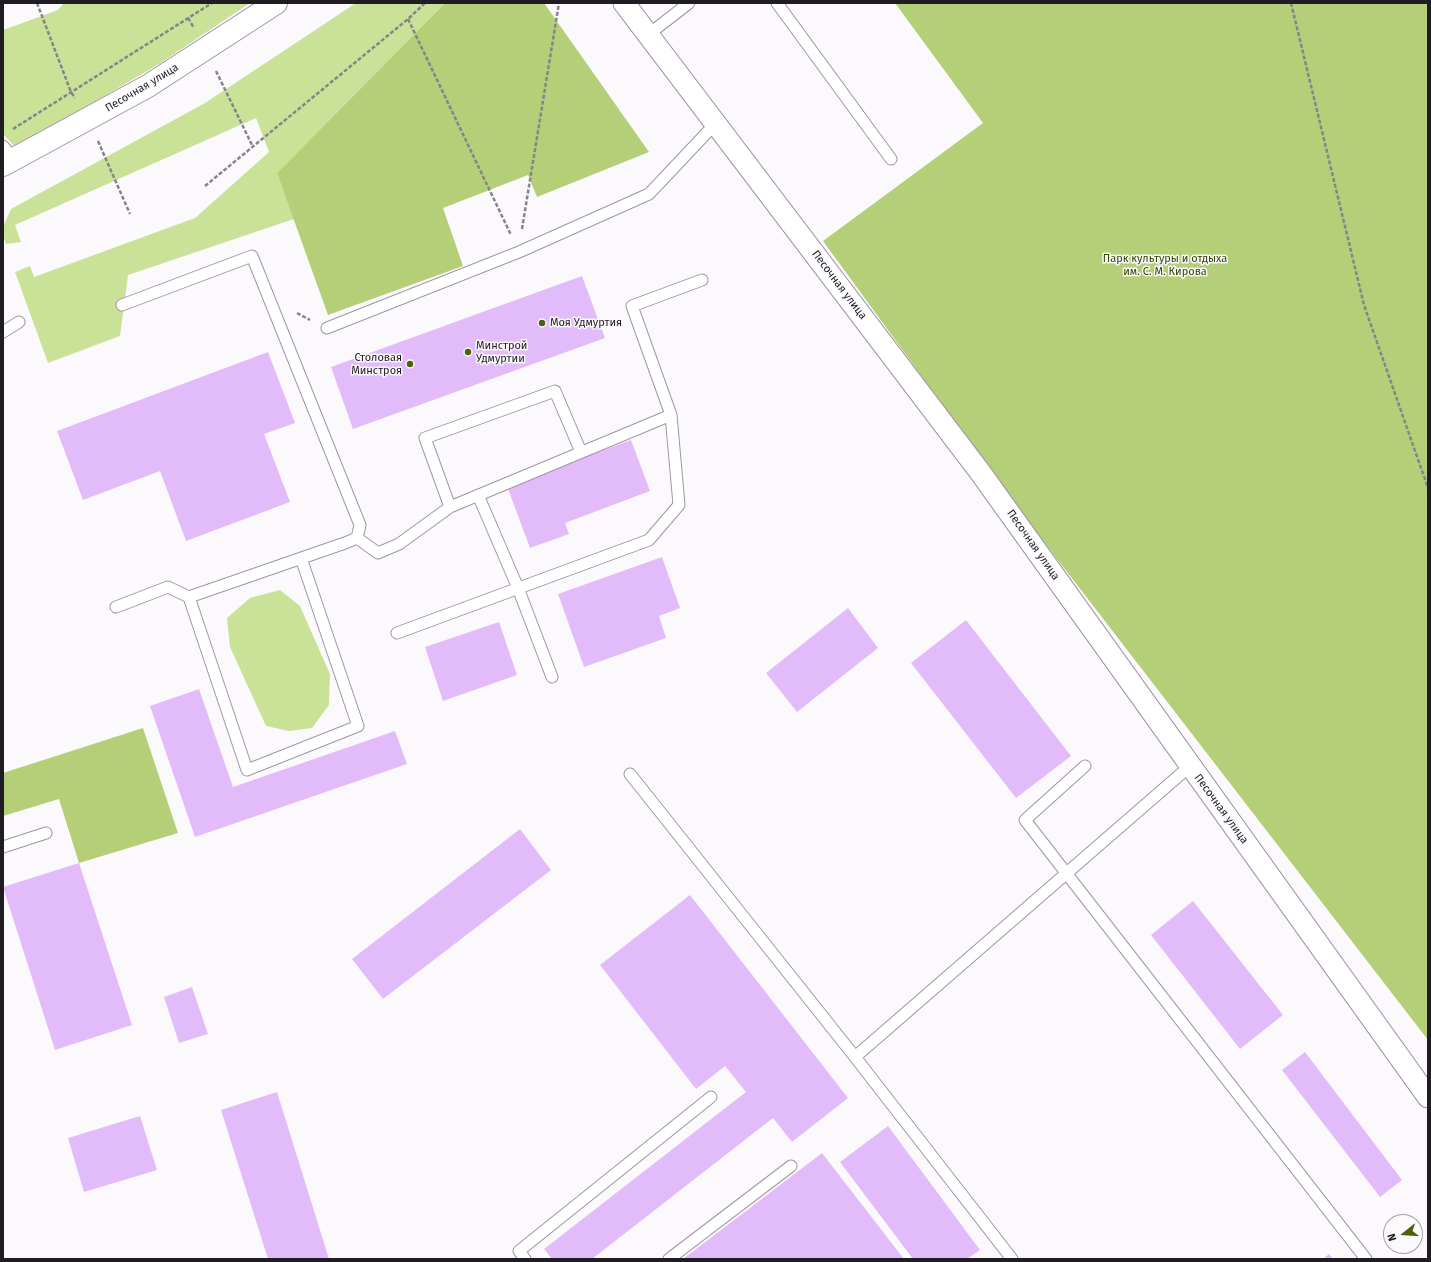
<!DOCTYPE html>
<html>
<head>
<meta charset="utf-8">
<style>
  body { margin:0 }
  #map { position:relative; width:1431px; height:1262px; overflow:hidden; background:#fcf9fd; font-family:"Fira Sans",sans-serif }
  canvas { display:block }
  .frame { position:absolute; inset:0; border:4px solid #201c23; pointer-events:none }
  .north { position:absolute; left:1383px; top:1214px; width:40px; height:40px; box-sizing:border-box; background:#fcf9fd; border:1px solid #a4a1a6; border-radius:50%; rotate:253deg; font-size:11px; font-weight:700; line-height:16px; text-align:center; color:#201c23 }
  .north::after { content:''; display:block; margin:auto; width:14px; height:18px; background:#4d620b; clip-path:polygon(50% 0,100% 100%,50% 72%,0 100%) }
</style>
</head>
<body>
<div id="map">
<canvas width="1431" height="1262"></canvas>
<div class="frame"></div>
<div class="north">N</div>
</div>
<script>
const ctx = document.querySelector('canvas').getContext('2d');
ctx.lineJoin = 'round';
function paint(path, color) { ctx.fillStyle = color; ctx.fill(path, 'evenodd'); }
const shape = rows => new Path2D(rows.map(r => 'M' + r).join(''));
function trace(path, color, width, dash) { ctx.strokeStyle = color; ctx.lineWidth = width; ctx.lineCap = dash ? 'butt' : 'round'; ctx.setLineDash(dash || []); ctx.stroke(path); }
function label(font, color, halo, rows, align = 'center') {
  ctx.font = font + ' "Fira Sans",sans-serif'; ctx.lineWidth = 3; ctx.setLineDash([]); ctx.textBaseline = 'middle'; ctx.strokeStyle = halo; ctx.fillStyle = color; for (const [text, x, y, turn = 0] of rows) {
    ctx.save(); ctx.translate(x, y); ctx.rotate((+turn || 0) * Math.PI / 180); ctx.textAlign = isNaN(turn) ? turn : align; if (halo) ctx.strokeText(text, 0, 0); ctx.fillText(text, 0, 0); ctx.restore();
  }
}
paint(shape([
  [64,3,250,3,159,64,16,148,3,134,3,30,58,10],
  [356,3,445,3,277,173,294,219,128,275,120,336,48,363,15,272,30,266,34,277,195,218,269,152,256,118,15,225,21,242,6,244,3,235,3,227,11,209,205,103],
  [280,590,300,606,330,674,329,705,312,728,289,731,266,726,230,647,227,618,250,598]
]), '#cae298');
paint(shape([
  [445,3,544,3,649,152,537,197,528,175,443,208,463,266,328,315,277,173],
  [895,3,1428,3,1428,1040,1020,511,823,241,983,123],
  [143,728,178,833,79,863,59,799,3,816,3,773]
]), '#b4cf78');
paint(shape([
  [582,276,605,338,353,429,331,367],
  [268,352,295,423,264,434,290,502,186,541,160,471,83,500,57,431],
  [631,440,650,491,565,523,569,534,530,548,507,486],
  [662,557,680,608,659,616,666,638,584,667,558,594],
  [848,608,878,648,797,712,766,673],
  [966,620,1071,756,1016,798,911,663],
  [499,622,517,675,443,701,425,647],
  [199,689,233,787,395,731,407,764,195,837,150,706],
  [520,829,551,870,383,999,352,959],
  [79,863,132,1025,55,1050,3,887],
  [690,895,848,1098,792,1142,773,1118,592,1259,552,1259,544,1249,746,1092,725,1066,696,1089,600,965],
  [1193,901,1283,1015,1240,1049,1151,935],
  [192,987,208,1034,179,1043,164,997],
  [1305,1052,1402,1180,1380,1197,1282,1070],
  [277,1092,329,1259,268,1259,221,1110],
  [140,1116,157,1170,84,1192,68,1138],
  [888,1126,980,1250,967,1259,913,1259,840,1162],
  [822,1153,904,1259,683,1259],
  [1329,1254,1333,1259,1323,1259]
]), '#e2bcfa');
const lane = shape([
  [777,3,891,159],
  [649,34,689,3],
  [3,146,15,160],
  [327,328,519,252,649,194,716,123],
  [3,332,19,322],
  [478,495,518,588,552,677],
  [450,507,425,438,555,391,581,452],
  [357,538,378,553,399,544,450,507,671,415,632,306,702,280],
  [189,597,247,770,358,726,301,558],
  [116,607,168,587,189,597,345,543,357,538,360,525,252,256,122,305],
  [397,633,649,540,679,505,671,415],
  [1085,766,1025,820,1366,1259],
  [630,774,855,1057],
  [3,847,46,833],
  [525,1259,519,1251,711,1097],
  [669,1259,791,1166],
  [1012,1259,855,1057,1190,766]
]);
const street = shape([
  [624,3,980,472,1428,1097]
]);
const primary = shape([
  [3,165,148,86,276,3]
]);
trace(lane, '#a094a8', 13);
trace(street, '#a094a8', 23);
trace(primary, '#a094a8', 24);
trace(shape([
  [37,3,71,92,75,98],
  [1291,3,1364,305,1428,488],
  [188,18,194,28],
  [408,19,511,235],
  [216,71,253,147],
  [13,129,212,3],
  [98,141,130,214],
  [205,186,408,19,425,3],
  [522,229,559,3],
  [297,313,310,320]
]), '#878489', 2.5, [4, 2]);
trace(lane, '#fff', 11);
trace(street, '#fff', 21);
trace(primary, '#fff', 22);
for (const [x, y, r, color] of [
  [542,323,4,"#4d620b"],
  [468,352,4,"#4d620b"],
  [410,364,4,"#4d620b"]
]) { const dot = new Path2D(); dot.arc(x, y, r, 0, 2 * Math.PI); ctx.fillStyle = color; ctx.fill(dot); trace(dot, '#fcf9fd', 1.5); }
label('11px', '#201c23', '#fcf9fd', [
  ["Песочная улица",142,88,-31],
  ["Песочная улица",839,285,53],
  ["Песочная улица",1033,545,55],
  ["Песочная улица",1221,809,54]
]);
label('11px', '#334200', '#fcf9fd', [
  ["Парк культуры и отдыха",1165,259],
  ["им. С. М. Кирова",1165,272]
]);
label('11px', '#201c23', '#fcf9fd', [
  ["Моя Удмуртия",550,323],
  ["Минстрой",476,346],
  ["Удмуртии",476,359],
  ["Столовая",402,358,"right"],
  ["Минстроя",402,371,"right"]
], 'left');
</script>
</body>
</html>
